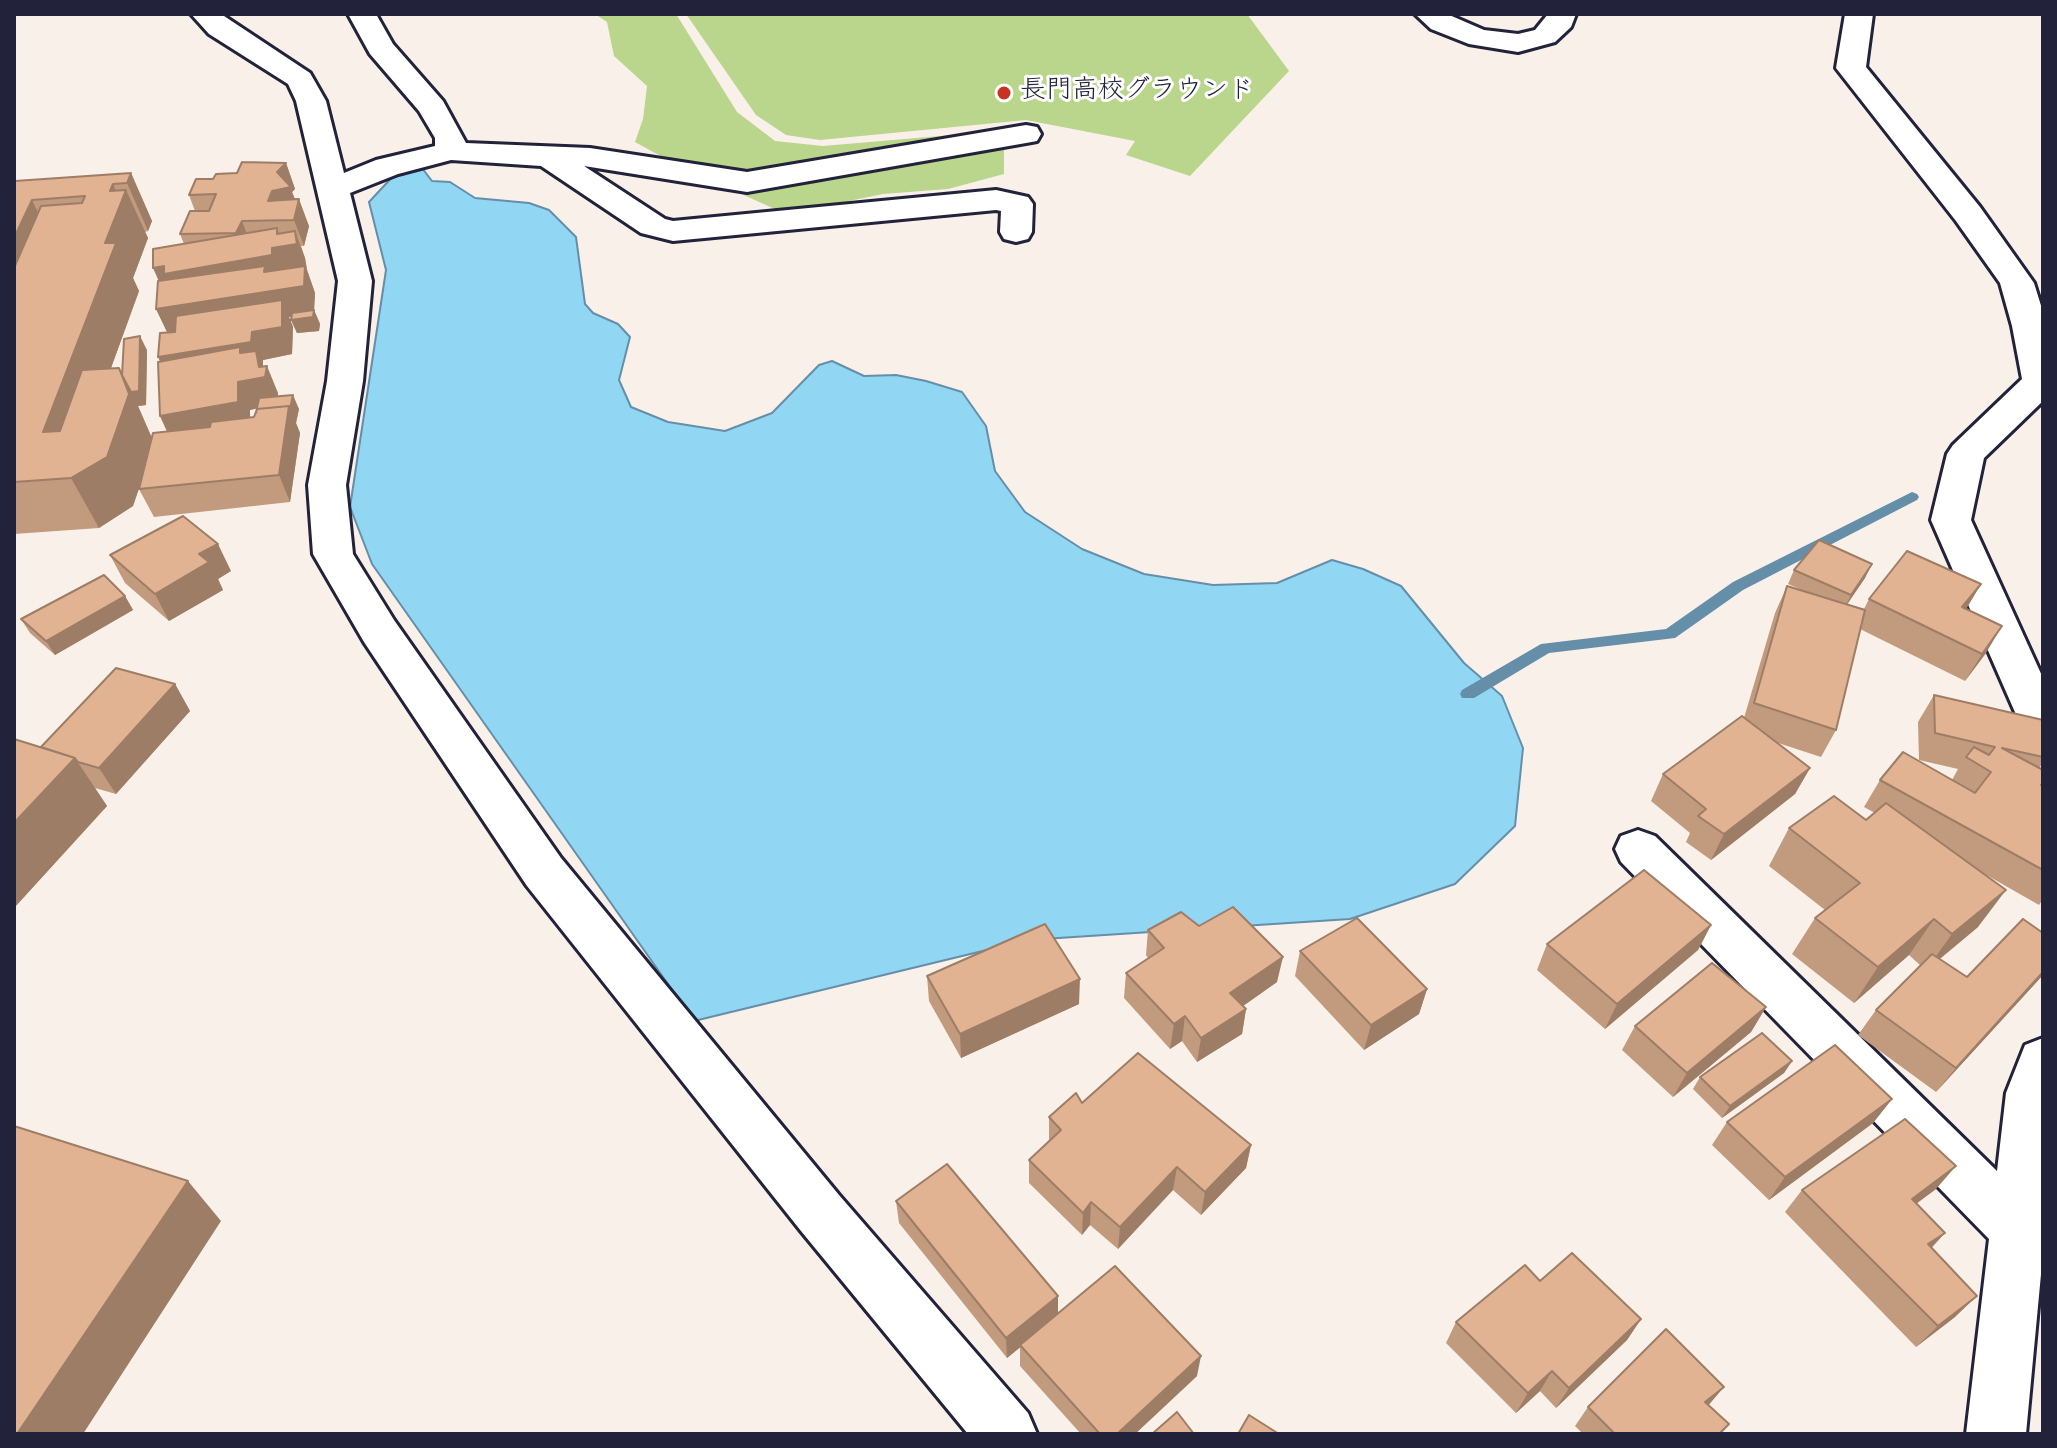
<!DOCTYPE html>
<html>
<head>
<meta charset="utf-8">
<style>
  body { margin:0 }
  #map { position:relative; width:2057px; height:1448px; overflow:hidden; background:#f9f0e9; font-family:"Gochi Hand",sans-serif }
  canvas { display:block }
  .frame { position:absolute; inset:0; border:16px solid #22223b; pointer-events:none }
</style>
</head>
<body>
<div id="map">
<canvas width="2057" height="1448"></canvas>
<div class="frame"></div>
</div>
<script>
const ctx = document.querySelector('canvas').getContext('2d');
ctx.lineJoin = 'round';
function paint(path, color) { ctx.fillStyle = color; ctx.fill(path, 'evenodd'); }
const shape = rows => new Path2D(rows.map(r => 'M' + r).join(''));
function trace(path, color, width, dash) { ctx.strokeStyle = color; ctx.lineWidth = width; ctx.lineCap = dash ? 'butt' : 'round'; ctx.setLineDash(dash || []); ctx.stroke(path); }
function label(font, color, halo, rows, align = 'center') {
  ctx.font = font + ' "Gochi Hand","Klee One",sans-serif'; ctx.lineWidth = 6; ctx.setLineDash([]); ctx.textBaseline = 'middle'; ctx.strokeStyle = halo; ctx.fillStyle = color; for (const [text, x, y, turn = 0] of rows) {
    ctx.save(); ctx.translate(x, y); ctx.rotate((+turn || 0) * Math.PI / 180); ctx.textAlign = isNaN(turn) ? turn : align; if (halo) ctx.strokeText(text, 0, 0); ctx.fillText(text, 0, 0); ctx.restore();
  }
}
paint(shape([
  [595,14,676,14,737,112,775,141,823,146,963,134,1004,149,1004,174,948,189,883,194,805,210,777,210,677,165,635,142,643,119,647,86,614,56,607,22],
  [686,14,1247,14,1289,71,1190,176,1126,155,1135,141,1026,120,820,140,786,135,756,115]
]), '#bad58c');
const water = shape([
  [422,168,432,181,450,182,475,198,529,203,549,210,576,237,585,304,593,313,618,324,630,337,619,380,631,407,668,422,725,431,772,413,819,365,832,361,864,376,896,375,926,381,962,392,986,426,995,471,1025,512,1082,549,1144,574,1213,585,1277,583,1332,560,1363,569,1401,586,1464,663,1502,696,1523,748,1515,826,1455,884,1350,919,1028,940,694,1021,372,564,350,507,386,270,369,202,396,173,422,168]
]);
paint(water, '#91d6f3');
trace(water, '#658ea9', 2);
paint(shape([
  [1912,492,1917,494,1919,497,1917,500,1743,590,1675,638,1549,653,1474,698,1462,698,1460,694,1462,690,1541,644,1666,629,1733,582,1912,492]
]), '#658ea9');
const minor = shape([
  [191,14,221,14,310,73,326,101,344,173,376,160,435,146,435,138,419,111,370,54,348,14,376,14,393,44,443,101,466,143,590,148,747,172,1026,125,1037,127,1041,134,1037,141,1026,143,747,192,584,166,665,219,673,221,996,190,1028,197,1033,204,1032,232,1028,239,1016,242,1004,239,1000,232,1001,211,996,210,673,241,641,233,541,166,451,160,398,174,350,193,372,281,363,381,346,485,353,554,394,620,561,858,839,1195,1028,1413,1037,1434,968,1434,801,1231,527,886,364,642,313,554,308,485,327,381,338,281,296,101,288,84,209,34,191,14],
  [1415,14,1447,14,1484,30,1518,34,1535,30,1548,14,1576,14,1571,27,1555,42,1518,52,1469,44,1431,29,1415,14],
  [1845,14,1873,14,1866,67,1980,207,2034,283,2043,312,2043,401,1984,458,1971,520,2043,678,2043,743,2027,738,2021,726,1931,520,1947,454,1953,445,2022,379,2012,326,2000,283,1956,221,1836,68,1845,14],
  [1638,830,1655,836,1997,1171,2006,1093,2025,1045,2043,1038,2043,1253,2026,1434,1966,1434,1989,1239,1621,862,1615,849,1621,836,1638,830]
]);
trace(minor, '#22223b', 6);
paint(minor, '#fff');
paint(shape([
  [286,163,295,189,292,192,295,200,309,226,304,246,301,246,305,258,307,270,315,293,314,310,320,324,319,331,297,333,291,320,292,317,289,317,293,327,292,354,263,360,263,366,278,393,278,396,299,409,296,423,300,433,290,502,154,517,139,489,142,480,133,506,99,528,14,534,14,183,131,173,152,221,148,231,145,232,148,238,133,278,139,291,111,368,122,375,147,350,146,405,138,406,152,438,167,432,160,416,160,362,167,332,156,309,159,281,184,244,180,234,195,211,189,195,213,179],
  [257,408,254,417,250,418,250,410],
  [110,555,231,571,218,579,223,590,169,621,125,583],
  [1794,570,1865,578,1847,604,1864,609,1869,599,1981,584,1966,608,1986,653,1965,681,1860,629,1836,730,1821,757,1775,742,1810,768,1795,794,1711,860,1686,842,1690,833,1651,801,1663,774,1744,718,1775,613,1787,586,1802,590,1788,584],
  [125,596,133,610,55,655,30,633,21,619],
  [175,684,190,711,116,794,95,788,107,806,14,908,14,739,41,747],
  [1934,695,2043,720,2043,763,2039,768,2043,770,2043,899,2039,905,1983,873,1978,927,1940,959,1967,977,2043,975,1936,1092,1858,1035,1876,1010,1921,966,1909,955,1854,1003,1792,954,1815,918,1825,910,1769,866,1789,828,1866,820,1875,813,1864,807,1880,780,1952,780,1958,769,1919,760,1918,722],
  [1711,925,1698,950,1605,1029,1537,970,1547,944],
  [1199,926,1277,982,1243,1006,1246,1009,1242,1034,1197,1062,1182,1041,1170,1049,1124,998,1126,973,1148,958,1146,955,1148,930],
  [1300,951,1427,989,1419,1014,1364,1050,1295,976],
  [927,976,1079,1004,961,1058,929,1001],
  [1766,1007,1751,1032,1673,1097,1622,1050,1635,1026],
  [1792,1061,1784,1073,1722,1118,1693,1089,1700,1077],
  [1892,1099,1873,1123,1769,1200,1712,1145,1727,1122],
  [1082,1103,1251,1145,1246,1168,1201,1215,1173,1190,1118,1249,1090,1225,1082,1235,1029,1183,1029,1160,1049,1141,1049,1117],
  [1936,1189,1917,1203,1955,1317,1916,1347,1785,1212,1802,1190],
  [896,1201,1058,1314,1197,1376,1135,1434,1081,1434,1020,1366,1020,1347,1007,1358,899,1223],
  [1540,1281,1641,1319,1627,1340,1556,1408,1540,1391,1516,1413,1446,1343,1456,1322],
  [1588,1407,1729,1424,1721,1434,1583,1434,1575,1426]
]), '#c29a7e');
paint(shape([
  [286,163,295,189,292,192,298,206,299,199,309,226,304,246,294,220,268,201,277,172],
  [131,173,152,221,148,231,127,183],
  [113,184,121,203,126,190,148,238,133,278,139,291,71,478,43,432,105,243,110,191],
  [32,200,55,248,14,344,14,222],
  [242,221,252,248,246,259,236,233],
  [277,228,283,246,295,231,305,258,307,270,315,293,314,311,314,310,320,324,319,331,297,333,291,320,314,313,289,317,293,327,292,354,263,360,263,366,267,366,278,393,277,404,250,410,250,429,173,443,160,416,170,384,158,357,169,336,156,309,165,295,153,268,272,248,277,234],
  [140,336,147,350,146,405,138,406,154,443,133,506,99,528,71,478,119,368,131,392],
  [293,395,299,409,296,423,300,433,290,502,279,475,289,406],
  [218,544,231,571,218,579,223,590,169,621,155,594,199,554],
  [1872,564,1865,578,1844,609,1851,595],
  [1981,584,1965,611,1962,607],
  [125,596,133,610,55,655,46,641],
  [2002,626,1986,653,1965,681,1982,654],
  [175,684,190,711,116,794,99,768],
  [75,758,107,806,14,908,14,823],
  [1810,768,1795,794,1711,860,1724,834],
  [2006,890,1978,927,1926,970,1952,934],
  [1934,919,1909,955,1854,1003,1878,967],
  [1711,925,1698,950,1605,1029,1617,1004],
  [1283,957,1277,982,1226,1018,1230,993],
  [2043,972,2043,975,1936,1092,1956,1068],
  [1080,979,1079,1004,961,1058,960,1034],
  [1427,989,1419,1014,1364,1050,1371,1025],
  [1766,1007,1751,1032,1673,1097,1687,1073],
  [1246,1009,1242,1034,1197,1062,1201,1038],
  [1185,1016,1182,1041,1170,1049,1174,1024],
  [1792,1061,1784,1073,1722,1118,1730,1106],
  [1892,1099,1873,1123,1769,1200,1785,1177],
  [1251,1145,1246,1168,1201,1215,1205,1192],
  [1956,1166,1936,1189,1893,1221,1912,1199],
  [1177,1167,1173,1190,1118,1249,1120,1227],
  [188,1181,221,1221,83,1434,17,1434],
  [1091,1202,1090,1225,1082,1235,1083,1213],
  [1945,1233,1925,1255,1928,1244],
  [1058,1296,1058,1317,1007,1358,1006,1338],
  [1977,1296,1955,1317,1916,1347,1938,1326],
  [1641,1319,1627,1340,1556,1408,1569,1388],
  [1201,1356,1197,1376,1135,1434,1117,1434],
  [1552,1371,1540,1391,1516,1413,1528,1393],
  [1724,1387,1707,1407,1705,1402]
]), '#9e7d66');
const building = shape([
  [242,162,286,163,277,172,291,187,272,191,268,201,299,199,294,220,242,221,236,233,180,234,190,211,209,211,216,194,189,195,196,179,213,179,216,174,237,173,242,162],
  [131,173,127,183,113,184,110,191,126,190,105,243,116,243,43,432,60,431,82,370,119,368,129,394,107,457,71,478,14,482,14,268,41,206,82,203,85,196,32,200,14,238,14,183,15,181,131,173],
  [277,228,277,234,295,231,297,244,272,248,272,255,164,274,164,266,153,268,153,249,277,228],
  [265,266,264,272,305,266,304,286,156,309,158,281,265,266],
  [282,300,282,327,252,332,251,342,158,357,160,333,175,332,176,316,282,300],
  [314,310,313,317,291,320,292,313,314,310],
  [140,336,139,391,131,392,122,375,124,339,140,336],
  [240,347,240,353,256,351,259,367,267,366,265,377,238,382,238,402,160,416,158,362,240,347],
  [293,395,290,409,289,406,257,409,256,413,259,398,293,395],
  [289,406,279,475,139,489,153,433,210,427,211,422,254,417,257,409,289,406],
  [183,516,218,544,199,554,209,562,155,594,110,555,183,516],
  [1819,540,1872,564,1851,595,1794,570,1819,540],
  [1907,551,1981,584,1962,607,2002,626,1982,654,1869,599,1907,551],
  [104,575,125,596,46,641,21,619,104,575],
  [1787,586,1865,610,1836,730,1754,703,1787,586],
  [116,668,175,684,99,768,78,762,75,758,41,747,116,668],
  [1934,695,2043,720,2043,757,2002,748,2043,770,2043,783,2041,785,2043,786,2043,870,1880,780,1903,752,1975,793,1991,772,1966,757,1974,747,1989,755,1995,747,1935,733,1934,695],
  [1742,716,1810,768,1724,834,1698,816,1706,809,1663,774,1742,716],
  [14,739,75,758,14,823,14,739],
  [1834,796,1866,820,1886,803,2006,890,1952,934,1934,919,1878,967,1815,918,1860,883,1789,828,1834,796],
  [1644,870,1711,925,1617,1004,1547,944,1644,870],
  [1233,907,1283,957,1230,993,1246,1009,1201,1038,1185,1016,1174,1024,1126,973,1164,948,1148,930,1181,912,1199,926,1233,907],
  [1357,918,1427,989,1371,1025,1300,951,1357,918],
  [2023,919,2043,933,2043,972,1956,1068,1876,1010,1932,954,1967,977,2023,919],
  [1045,924,1080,979,960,1034,927,976,1045,924],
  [1712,963,1766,1007,1687,1073,1635,1026,1712,963],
  [1762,1033,1792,1061,1730,1106,1700,1077,1762,1033],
  [1835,1045,1892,1099,1785,1177,1727,1122,1835,1045],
  [1138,1053,1251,1145,1205,1192,1177,1167,1120,1227,1091,1202,1083,1213,1029,1160,1061,1130,1049,1117,1076,1093,1082,1103,1138,1053],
  [1905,1119,1956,1166,1912,1199,1945,1233,1928,1244,1977,1296,1938,1326,1802,1190,1905,1119],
  [14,1126,188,1181,17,1434,14,1434,14,1126],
  [947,1164,1058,1296,1006,1338,896,1201,947,1164],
  [1572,1253,1641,1319,1569,1388,1552,1371,1528,1393,1456,1322,1525,1265,1540,1281,1572,1253],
  [1115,1266,1201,1356,1117,1434,1100,1434,1020,1345,1115,1266],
  [1666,1329,1724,1387,1705,1402,1729,1424,1719,1434,1615,1434,1588,1407,1666,1329],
  [1177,1412,1194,1434,1152,1434,1177,1412],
  [1249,1415,1279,1434,1238,1434,1249,1415]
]);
paint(building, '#e1b392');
trace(building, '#9e7d66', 2);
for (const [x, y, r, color] of [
  [1004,93,8,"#c8321e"]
]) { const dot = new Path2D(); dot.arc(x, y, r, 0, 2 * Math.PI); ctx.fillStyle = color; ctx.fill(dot); trace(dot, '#fff', 3); }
label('26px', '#22223b', '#fff', [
  ["長門高校グラウンド",1020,93]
], 'left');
</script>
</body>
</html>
